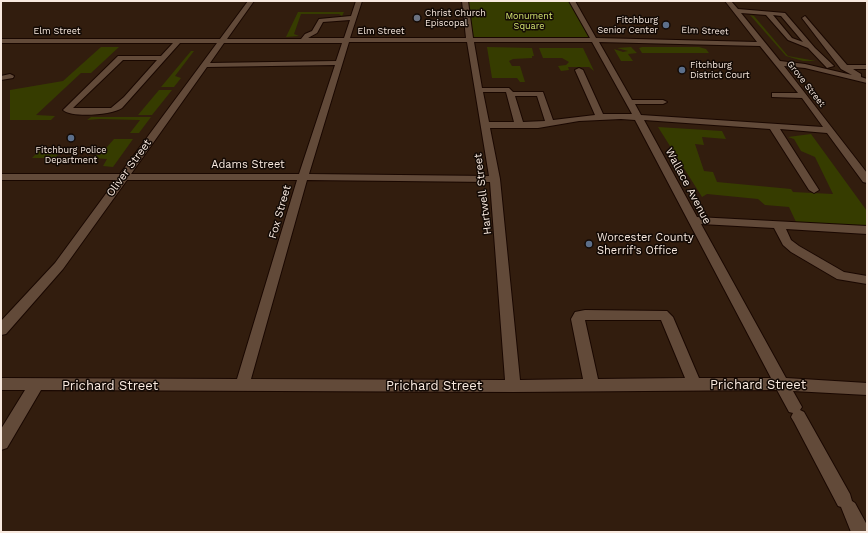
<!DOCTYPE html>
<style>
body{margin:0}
#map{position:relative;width:868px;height:533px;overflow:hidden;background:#321d0e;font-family:"Work Sans",sans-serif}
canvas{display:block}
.frame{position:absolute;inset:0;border:2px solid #f8e9df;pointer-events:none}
</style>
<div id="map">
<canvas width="868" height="533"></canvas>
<div class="frame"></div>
</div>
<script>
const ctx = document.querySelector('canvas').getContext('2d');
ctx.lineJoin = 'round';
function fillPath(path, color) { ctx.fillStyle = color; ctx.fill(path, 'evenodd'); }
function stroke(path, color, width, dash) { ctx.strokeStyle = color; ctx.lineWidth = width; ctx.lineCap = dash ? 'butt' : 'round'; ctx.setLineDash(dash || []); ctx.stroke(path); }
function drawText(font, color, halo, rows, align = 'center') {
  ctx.font = font + ' "Work Sans",sans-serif'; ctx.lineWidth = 3; ctx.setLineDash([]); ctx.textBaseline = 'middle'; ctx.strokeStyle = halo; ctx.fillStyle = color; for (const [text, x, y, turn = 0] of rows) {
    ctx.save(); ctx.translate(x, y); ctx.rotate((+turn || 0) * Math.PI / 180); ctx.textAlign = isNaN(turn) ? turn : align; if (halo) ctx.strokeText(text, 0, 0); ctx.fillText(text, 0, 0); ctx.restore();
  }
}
const green = new Path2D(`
 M 465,1 L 572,1 L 593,41 L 470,41 Z
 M 298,12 L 344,12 L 342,16 L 339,14 L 301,14 L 294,34 L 299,36 L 286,37 Z
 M 750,15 L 754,16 L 788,56 L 816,61 L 803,61 L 786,56 Z
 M 101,47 L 119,47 L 91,73 L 81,73 L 36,115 L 55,116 L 51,120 L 10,120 L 10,90 L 63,81 Z
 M 487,47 L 532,48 L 534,56 L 532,56 L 532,58 L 513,59 L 509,61 L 512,66 L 520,66 L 525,82 L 520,82 L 517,78 L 492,78 Z
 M 631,47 L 637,53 L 628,54 L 633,61 L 621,61 L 614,49 L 623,52 L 628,51 L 617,48 Z
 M 642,47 L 699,47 L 706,49 L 709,53 L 642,53 L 639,48 Z
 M 539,48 L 583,48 L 594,71 L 589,67 L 568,67 L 569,70 L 561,71 L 558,66 L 566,65 L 569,62 L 562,58 L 543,58 Z
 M 191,51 L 194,51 L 175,76 L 181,78 L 174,87 L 161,87 Z
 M 159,90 L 172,90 L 152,115 L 138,115 Z
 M 91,117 L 151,117 L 139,133 L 130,133 L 140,120 L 100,119 L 87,120 Z
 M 658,127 L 722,131 L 726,139 L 702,137 L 704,145 L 695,144 L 704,171 L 713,172 L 717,182 L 791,189 L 793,192 L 833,194 L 815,157 L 801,151 L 794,139 L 788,137 L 811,134 L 867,211 L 867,227 L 796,222 L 789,207 L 765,205 L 758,199 L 707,194 L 702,197 Z
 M 114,139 L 133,139 L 113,167 L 103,166 L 107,159 L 93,158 L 96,155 L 100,155 Z
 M 40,150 L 62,150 L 55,158 L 32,158 Z`);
const minor = new Path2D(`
 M 248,1 L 254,1 L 227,39 L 301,39 L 305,34 L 312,31 L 319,19 L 351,16 L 356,1 L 362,1 L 350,38 L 466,38 L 462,1 L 468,1 L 473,38 L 590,38 L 569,1 L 575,1 L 596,38 L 757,42 L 725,1 L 731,1 L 738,9 L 785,13 L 815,48 L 834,66 L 827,68 L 808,48 L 788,40 L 766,15 L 741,13 L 780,61 L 805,64 L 852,75 L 841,69 L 802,18 L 805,16 L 847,65 L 867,65 L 867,69 L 853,69 L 861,74 L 861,77 L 867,79 L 867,83 L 805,68 L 784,66 L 867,173 L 867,183 L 863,182 L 827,133 L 780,129 L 819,190 L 814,193 L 809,190 L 770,129 L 644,120 L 697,217 L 867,226 L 867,234 L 786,229 L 791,240 L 799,246 L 844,272 L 867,276 L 867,284 L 837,279 L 791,252 L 783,245 L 774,228 L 701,224 L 786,378 L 867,383 L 867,395 L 793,391 L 802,407 L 800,410 L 804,412 L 850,494 L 852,501 L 855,503 L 867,525 L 867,532 L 851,532 L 841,507 L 838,506 L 794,422 L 791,417 L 793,413 L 789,412 L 777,390 L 513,392 L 41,390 L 7,448 L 1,450 L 1,429 L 25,390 L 1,390 L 1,378 L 237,379 L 297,180 L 127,180 L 63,269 L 6,334 L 1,335 L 1,321 L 55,263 L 116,180 L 1,180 L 1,174 L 120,174 L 217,43 L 180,43 L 122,108 C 112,115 72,118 63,110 L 118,56 L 161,56 L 173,43 L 1,43 L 1,39 L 220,39 ZM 773,15 L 781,16 L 803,42 L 792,38 ZM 350,20 L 344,38 L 308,38 L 317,33 L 323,22 ZM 349,42 L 467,42 L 489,176 L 309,174 ZM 474,42 L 592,42 L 632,114 L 603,114 L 583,70 L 579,68 L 575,70 L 595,115 L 553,120 L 543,92 L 513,92 L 509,88 L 482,88 ZM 599,42 L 760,46 L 798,93 L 772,93 L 772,97 L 802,98 L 823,127 L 641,115 L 635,104 L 663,104 L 667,102 L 663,100 L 632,100 ZM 224,43 L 342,43 L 336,61 L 210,63 ZM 123,60 L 157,60 L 124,97 L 111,108 L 73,108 ZM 335,65 L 299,174 L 131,174 L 207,67 ZM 483,92 L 506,92 L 514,122 L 489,122 ZM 515,96 L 537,96 L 545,121 L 523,122 ZM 621,119 L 635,120 L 771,378 L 699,378 L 673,317 L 667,311 L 585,310 L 575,312 L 571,319 L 583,379 L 520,380 L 500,179 L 490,128 L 538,128 L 579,121 ZM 307,180 L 490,182 L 505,380 L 251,379 ZM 585,320 L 661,320 L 685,378 L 598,379 Z
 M 10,74 L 14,76 L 13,78 L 1,80 L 1,76 Z`);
const markers = [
 [417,18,4,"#6b7280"],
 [666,25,4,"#5c6f8a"],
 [682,70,4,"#5c6f8a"],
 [71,138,4,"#5c6f8a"],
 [589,244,4,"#5c6f8a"]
];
const farPoinames = [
 ["Christ Church",425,13],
 ["Episcopal",425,23],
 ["Fitchburg",658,20,"right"],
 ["Senior Center",658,30,"right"],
 ["Fitchburg",690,65],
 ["District Court",690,75],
 ["Fitchburg Police",71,150,"center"],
 ["Department",71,160,"center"]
];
const farParknames = [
 ["Monument",529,16],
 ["Square",529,26]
];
const farStreetnames = [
 ["Elm Street",57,31],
 ["Elm Street",381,31],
 ["Elm Street",705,31,2],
 ["Grove Street",806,84,52]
];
const streetNames = [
 ["Adams Street",248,165],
 ["Oliver Street",129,168,-54],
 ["Wallace Avenue",688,186,62],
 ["Hartwell Street",483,194,-97],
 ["Fox Street",280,212,-74]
];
const poiNames = [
 ["Worcester County",597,238],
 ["Sherrif's Office",597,251]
];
const nearStreetnames = [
 ["Prichard Street",758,385],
 ["Prichard Street",110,386],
 ["Prichard Street",434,386]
];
fillPath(green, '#363c00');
stroke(minor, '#190700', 2);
fillPath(minor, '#624a39');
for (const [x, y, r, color] of markers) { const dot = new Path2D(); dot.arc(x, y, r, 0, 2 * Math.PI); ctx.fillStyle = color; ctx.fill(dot); stroke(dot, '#130a05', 1.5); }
drawText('9px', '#f8e9df', '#130a05', farPoinames, 'left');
drawText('9px', '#d3e36f', '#130a05', farParknames);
drawText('9px', '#f8e9df', '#130a05', farStreetnames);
drawText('11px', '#f8e9df', '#130a05', streetNames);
drawText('11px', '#f8e9df', '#130a05', poiNames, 'left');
drawText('13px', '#f8e9df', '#130a05', nearStreetnames);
</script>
